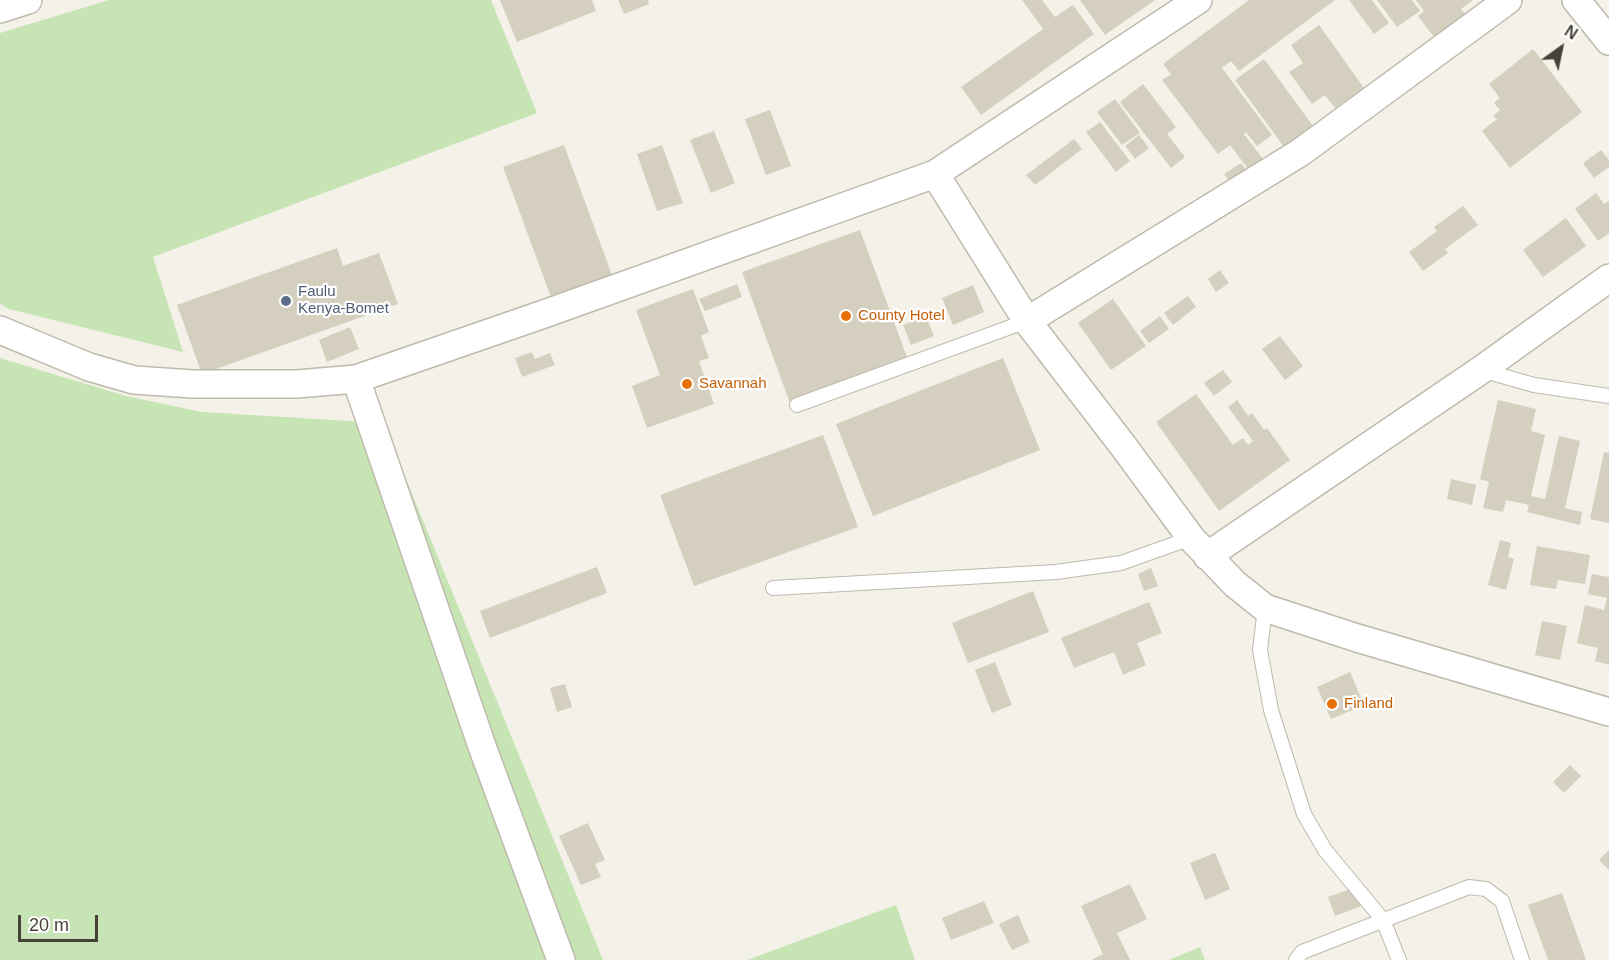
<!DOCTYPE html>
<style>
body{margin:0}
#map{position:relative;width:1609px;height:960px;overflow:hidden;background:#f3f1e8;font-family:Helvetica,sans-serif}
canvas{display:block}
.north{position:absolute;left:1531px;top:18px;width:60px;height:60px;-webkit-text-stroke:4px #fff;paint-order:stroke;rotate:33deg;font-size:16px;font-weight:700;line-height:24px;text-align:center;color:#464237}
.north::after{content:'';display:block;margin:auto;width:21px;height:27px;background:#464237;clip-path:polygon(50% 0,100% 100%,50% 72%,0 100%)}
.scale{position:absolute;left:18px;top:915px;width:80px;height:27px;box-sizing:border-box;border:3px solid #464237;border-top:0;padding-left:8px;font-size:18px;line-height:21px;white-space:nowrap;color:#464237;-webkit-text-stroke:4px #fff;paint-order:stroke}
</style>
<div id="map">
<canvas width="1609" height="960"></canvas>
<div class="north">N</div>
<div class="scale">20 m</div>
</div>
<script>
const ctx = document.querySelector('canvas').getContext('2d');
ctx.lineJoin = 'round';
function fillPath(path, color) { ctx.fillStyle = color; ctx.fill(path, 'evenodd'); }
function stroke(path, color, width, dash) { ctx.strokeStyle = color; ctx.lineWidth = width; ctx.lineCap = dash ? 'butt' : 'round'; ctx.setLineDash(dash || []); ctx.stroke(path); }
function drawText(font, color, halo, rows, align = 'center') {
  ctx.font = font + ' Helvetica,sans-serif'; ctx.lineWidth = 4.5; ctx.setLineDash([]); ctx.textBaseline = 'middle'; ctx.strokeStyle = halo; ctx.fillStyle = color; for (const [text, x, y, turn = 0] of rows) {
    ctx.save(); ctx.translate(x, y); ctx.rotate((+turn || 0) * Math.PI / 180); ctx.textAlign = isNaN(turn) ? turn : align; if (halo) ctx.strokeText(text, 0, 0); ctx.fillText(text, 0, 0); ctx.restore();
  }
}
const green = new Path2D(`
 M 109,0 L 491,0 L 537,113 L 153,257 L 183,352 L 9,309 L 0,304 L 0,33 Z
 M 0,358 L 126,396 L 202,412 L 383,423 L 603,960 L 0,960 Z
 M 896,905 L 915,960 L 747,960 Z
 M 1200,947 L 1205,960 L 1169,960 Z`);
const building = new Path2D(`
 M 500,0 L 592,0 L 596,11 L 517,42 Z
 M 618,0 L 648,0 L 649,4 L 624,14 Z
 M 1022,0 L 1042,0 L 1055,17 L 1073,5 L 1094,34 L 981,115 L 961,87 L 1043,29 Z
 M 1080,0 L 1155,0 L 1105,35 Z
 M 1249,0 L 1335,0 L 1239,71 L 1231,61 L 1222,68 L 1272,135 L 1257,146 L 1246,132 L 1244,134 L 1263,159 L 1249,170 L 1230,145 L 1218,154 L 1162,80 L 1171,74 L 1163,64 Z
 M 1349,0 L 1372,0 L 1389,23 L 1374,34 Z
 M 1377,0 L 1412,0 L 1420,11 L 1397,27 Z
 M 1416,0 L 1473,0 L 1461,9 L 1465,14 L 1434,37 L 1418,16 L 1424,11 Z
 M 1319,25 L 1364,88 L 1335,108 L 1325,95 L 1312,104 L 1289,72 L 1303,63 L 1291,45 Z
 M 1533,49 L 1582,112 L 1510,168 L 1482,131 L 1497,119 L 1493,116 L 1500,110 L 1494,103 L 1500,98 L 1489,84 Z
 M 1264,59 L 1313,126 L 1284,147 L 1235,80 Z
 M 1143,84 L 1176,127 L 1167,134 L 1185,157 L 1171,168 L 1120,102 Z
 M 1115,99 L 1140,133 L 1122,145 L 1097,112 Z
 M 770,110 L 791,166 L 766,175 L 745,119 Z
 M 1100,122 L 1130,161 L 1116,172 L 1086,132 Z
 M 714,131 L 735,183 L 711,193 L 690,140 Z
 M 1139,135 L 1149,148 L 1135,159 L 1125,146 Z
 M 1074,139 L 1082,149 L 1035,185 L 1026,175 Z
 M 564,145 L 612,275 L 551,297 L 503,167 Z
 M 662,145 L 683,203 L 657,211 L 637,154 Z
 M 1601,150 L 1609,160 L 1609,167 L 1594,178 L 1583,163 Z
 M 1241,163 L 1250,175 L 1233,187 L 1224,174 Z
 M 1596,193 L 1604,204 L 1609,201 L 1609,233 L 1598,241 L 1575,209 Z
 M 1463,206 L 1478,225 L 1445,249 L 1448,253 L 1423,271 L 1409,252 L 1437,231 L 1434,227 Z
 M 1566,218 L 1586,246 L 1543,277 L 1523,250 Z
 M 860,230 L 908,360 L 790,403 L 742,272 Z
 M 337,248 L 343,266 L 379,253 L 398,304 L 202,374 L 177,305 Z
 M 1220,270 L 1229,283 L 1216,292 L 1208,279 Z
 M 737,284 L 742,297 L 705,311 L 699,299 Z
 M 973,285 L 984,312 L 953,325 L 942,298 Z
 M 693,289 L 709,332 L 701,336 L 709,358 L 699,361 L 714,404 L 647,428 L 632,386 L 660,375 L 636,310 Z
 M 1188,296 L 1196,307 L 1173,325 L 1164,313 Z
 M 1113,299 L 1146,346 L 1111,370 L 1078,323 Z
 M 926,316 L 934,336 L 911,345 L 903,325 Z
 M 1160,316 L 1169,329 L 1149,343 L 1140,331 Z
 M 350,327 L 359,349 L 327,362 L 319,340 Z
 M 1280,336 L 1303,366 L 1285,380 L 1262,349 Z
 M 532,352 L 535,359 L 550,353 L 555,365 L 522,377 L 515,358 Z
 M 1003,358 L 1040,450 L 873,516 L 836,424 Z
 M 1223,370 L 1232,382 L 1214,396 L 1204,383 Z
 M 1196,394 L 1233,445 L 1243,438 L 1248,445 L 1253,441 L 1228,407 L 1237,400 L 1248,416 L 1252,413 L 1264,430 L 1267,428 L 1290,460 L 1219,511 L 1156,422 Z
 M 1498,400 L 1536,409 L 1531,431 L 1545,435 L 1531,496 L 1545,499 L 1559,436 L 1580,441 L 1565,508 L 1582,512 L 1580,525 L 1527,512 L 1529,505 L 1506,500 L 1503,512 L 1483,508 L 1489,482 L 1480,479 Z
 M 823,435 L 858,527 L 694,586 L 660,495 Z
 M 1604,452 L 1609,453 L 1609,523 L 1590,519 Z
 M 1451,479 L 1476,485 L 1472,505 L 1447,499 Z
 M 1500,540 L 1511,543 L 1508,557 L 1514,559 L 1506,590 L 1488,585 Z
 M 1537,546 L 1590,555 L 1585,584 L 1558,580 L 1556,589 L 1530,585 Z
 M 597,567 L 607,593 L 490,638 L 480,611 Z
 M 1151,568 L 1158,586 L 1144,591 L 1138,574 Z
 M 1592,574 L 1609,577 L 1609,665 L 1595,661 L 1598,648 L 1577,643 L 1585,605 L 1604,610 L 1607,598 L 1588,594 Z
 M 1033,591 L 1049,632 L 968,663 L 952,623 Z
 M 1149,602 L 1162,633 L 1137,643 L 1146,665 L 1123,675 L 1114,652 L 1074,668 L 1061,638 Z
 M 1542,621 L 1567,626 L 1560,660 L 1535,655 Z
 M 995,662 L 1012,705 L 992,713 L 975,670 Z
 M 1350,672 L 1364,705 L 1331,719 L 1317,687 Z
 M 565,684 L 572,707 L 557,712 L 550,688 Z
 M 1570,765 L 1581,776 L 1564,793 L 1553,782 Z
 M 588,823 L 605,860 L 595,864 L 601,877 L 581,885 L 559,836 Z
 M 1609,850 L 1609,870 L 1599,860 Z
 M 1215,853 L 1230,889 L 1205,900 L 1190,863 Z
 M 1130,884 L 1147,919 L 1117,933 L 1130,960 L 1091,960 L 1103,954 L 1081,906 Z
 M 1356,887 L 1362,906 L 1335,916 L 1328,897 Z
 M 1562,893 L 1586,960 L 1548,960 L 1528,905 Z
 M 984,901 L 994,923 L 951,940 L 942,918 Z
 M 1018,915 L 1030,942 L 1012,950 L 999,924 Z`);
const service = new Path2D(`
 M 1481,370 L 1534,385 L 1609,396
 M 797,405 L 1027,321
 M 773,588 L 1056,572 L 1121,563 L 1191,538
 M 1265,608 L 1260,650 L 1271,710 L 1304,814 L 1325,850 L 1383,920 L 1399,960
 M 1296,960 L 1302,952 L 1469,887 L 1486,889 L 1502,901 L 1522,960`);
const minor = new Path2D(`
 M 1576,0 L 1609,41
 M 0,9 L 28,0
 M 935,174 L 1027,321 L 1124,447 L 1191,538 L 1235,584 L 1265,608 L 1357,638 L 1609,712
 M 1027,321 L 1301,152 L 1508,0
 M 0,330 L 89,367 L 134,380 L 193,384 L 297,384 L 356,379 L 544,314 L 935,174 L 1198,0
 M 356,379 L 483,749 L 561,960
 M 1207,556 L 1481,370 L 1609,278`);
const markers = [
 [286,301,6,"#5c6f8a"],
 [846,316,6,"#e8710a"],
 [687,384,6,"#e8710a"],
 [1332,704,6,"#e8710a"]
];
const serviceNames = [
 ["Faulu",298,292],
 ["Kenya-Bomet",298,309]
];
const foodNames = [
 ["County Hotel",858,316],
 ["Savannah",699,384],
 ["Finland",1344,704]
];
fillPath(green, '#c7e4b4');
fillPath(building, '#d4cfbf');
stroke(service, '#bebaac', 16);
stroke(minor, '#bebaac', 30);
stroke(service, '#fff', 14);
stroke(minor, '#fff', 27);
for (const [x, y, r, color] of markers) { const dot = new Path2D(); dot.arc(x, y, r, 0, 2 * Math.PI); ctx.fillStyle = color; ctx.fill(dot); stroke(dot, '#fff', 2); }
drawText('15px', '#4e5e75', '#fff', serviceNames, 'left');
drawText('15px', '#c56008', '#fff', foodNames, 'left');
</script>
